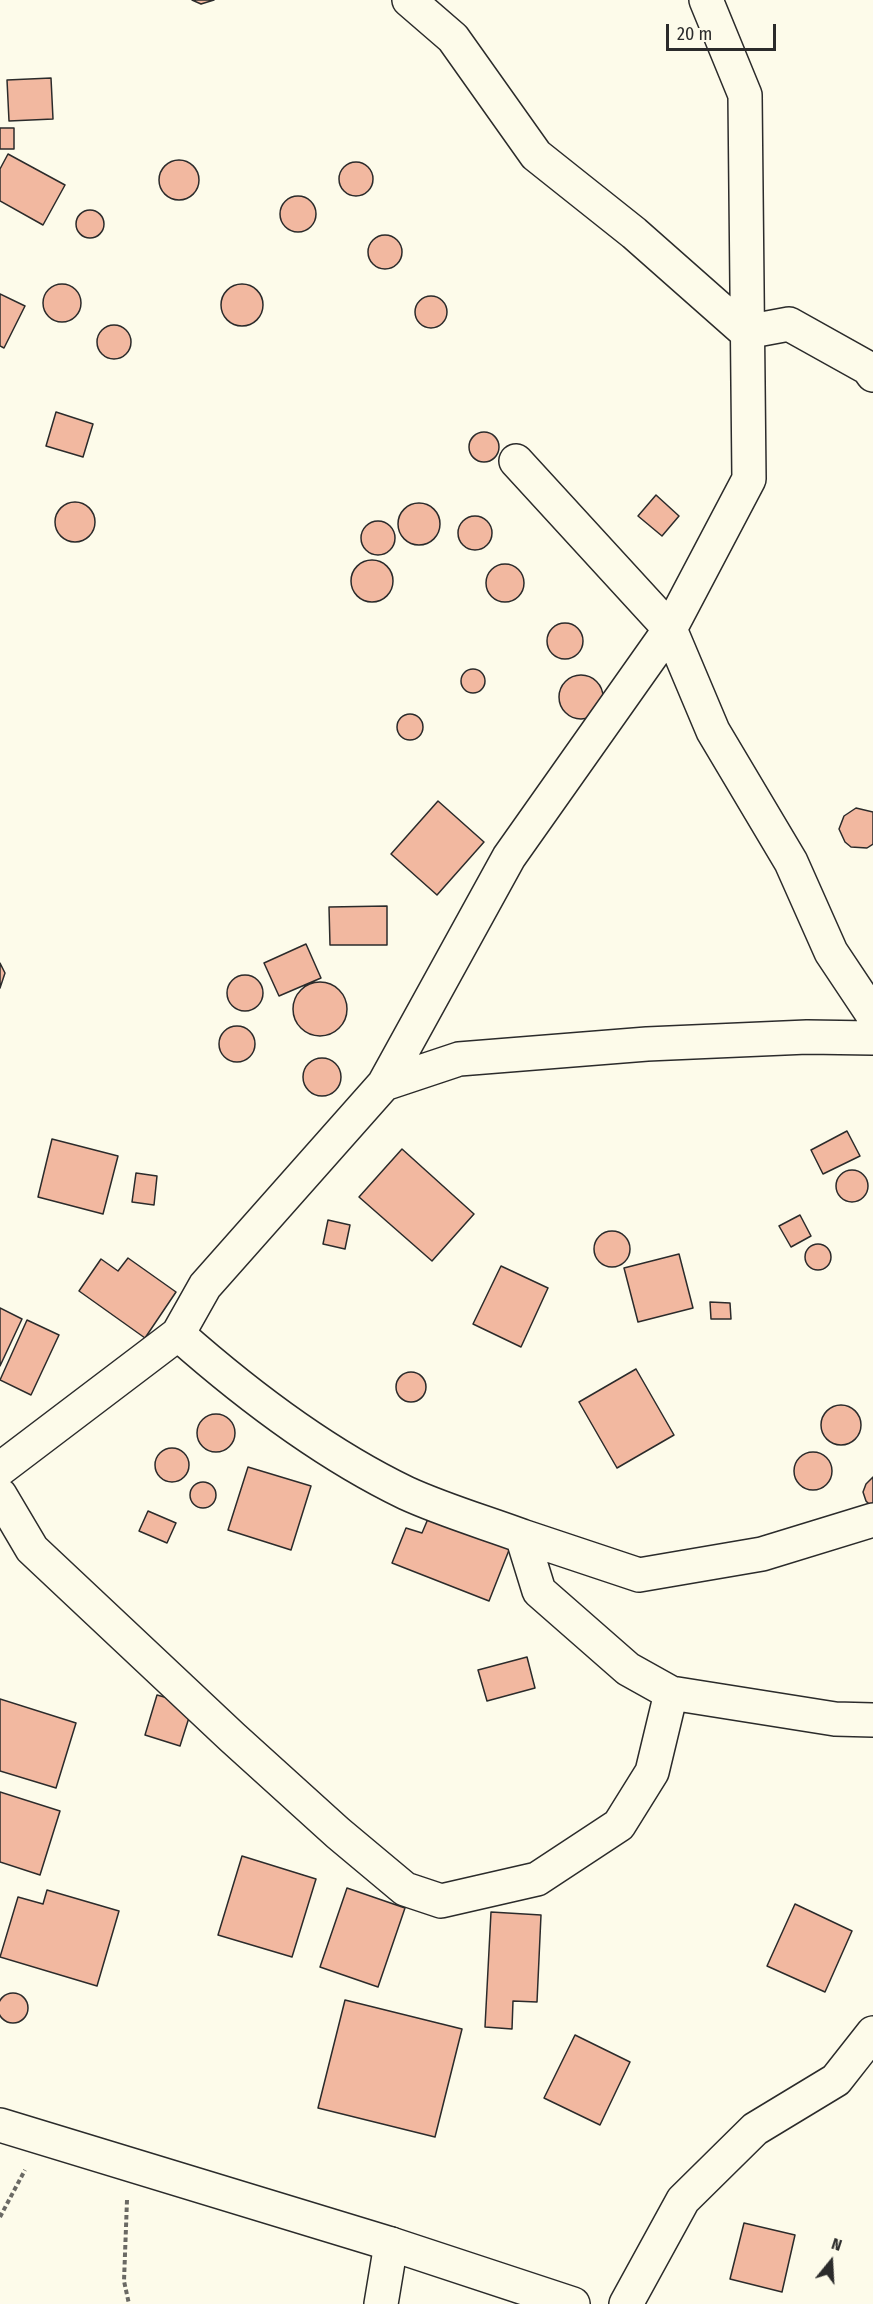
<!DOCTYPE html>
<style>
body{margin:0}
#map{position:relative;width:873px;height:2304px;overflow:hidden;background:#fdfbea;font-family:"Fira Sans Condensed",sans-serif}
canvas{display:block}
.north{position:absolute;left:801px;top:2232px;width:60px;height:60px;-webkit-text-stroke:4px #fdfbea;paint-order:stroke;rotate:18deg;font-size:16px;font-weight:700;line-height:24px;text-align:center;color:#2b2b2b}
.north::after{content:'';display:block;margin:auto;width:21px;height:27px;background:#2b2b2b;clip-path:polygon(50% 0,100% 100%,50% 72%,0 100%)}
.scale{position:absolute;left:666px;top:24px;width:110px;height:27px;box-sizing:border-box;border:3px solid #2b2b2b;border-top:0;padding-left:8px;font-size:18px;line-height:21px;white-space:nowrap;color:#2b2b2b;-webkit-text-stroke:4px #fdfbea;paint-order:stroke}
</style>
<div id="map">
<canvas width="873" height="2304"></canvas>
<div class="north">N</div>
<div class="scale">20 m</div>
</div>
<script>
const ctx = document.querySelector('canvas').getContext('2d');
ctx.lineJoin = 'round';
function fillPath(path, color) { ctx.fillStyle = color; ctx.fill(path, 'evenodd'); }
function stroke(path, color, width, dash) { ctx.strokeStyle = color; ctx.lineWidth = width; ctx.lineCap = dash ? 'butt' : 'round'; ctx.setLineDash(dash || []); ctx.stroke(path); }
const building = new Path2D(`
 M 192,0 L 214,0 L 201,4 Z
 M 51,78 L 53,119 L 9,121 L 7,80 Z
 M 0,128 L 14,128 L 14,149 L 0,149 Z
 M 8,154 L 65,185 L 43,225 L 0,201 L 0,169 Z
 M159 180a20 20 0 1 1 40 0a20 20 0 1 1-40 0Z
 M339 179a17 17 0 1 1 34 0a17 17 0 1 1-34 0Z
 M280 214a18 18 0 1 1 36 0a18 18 0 1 1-36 0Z
 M76 224a14 14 0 1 1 28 0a14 14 0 1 1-28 0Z
 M368 252a17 17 0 1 1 34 0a17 17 0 1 1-34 0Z
 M221 305a21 21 0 1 1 42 0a21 21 0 1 1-42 0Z
 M43 303a19 19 0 1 1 38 0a19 19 0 1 1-38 0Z
 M 0,294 L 25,306 L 4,348 L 0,346 Z
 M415 312a16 16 0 1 1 32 0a16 16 0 1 1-32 0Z
 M97 342a17 17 0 1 1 34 0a17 17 0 1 1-34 0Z
 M 56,412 L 93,424 L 83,457 L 46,446 Z
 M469 447a15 15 0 1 1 30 0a15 15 0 1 1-30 0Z
 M 656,495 L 679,516 L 662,536 L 638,516 Z
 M55 522a20 20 0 1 1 40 0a20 20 0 1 1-40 0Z
 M398 524a21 21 0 1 1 42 0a21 21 0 1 1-42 0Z
 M458 533a17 17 0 1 1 34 0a17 17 0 1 1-34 0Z
 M361 538a17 17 0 1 1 34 0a17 17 0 1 1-34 0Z
 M351 581a21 21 0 1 1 42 0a21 21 0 1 1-42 0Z
 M486 583a19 19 0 1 1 38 0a19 19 0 1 1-38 0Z
 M547 641a18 18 0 1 1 36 0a18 18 0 1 1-36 0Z
 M461 681a12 12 0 1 1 24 0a12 12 0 1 1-24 0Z
 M559 697a22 22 0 1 1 44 0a22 22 0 1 1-44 0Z
 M397 727a13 13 0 1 1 26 0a13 13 0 1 1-26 0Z
 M 438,801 L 484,842 L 437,895 L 391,854 Z
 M 856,808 L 873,812 L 873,844 L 867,848 L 851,847 L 845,842 L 839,829 L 844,816 Z
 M 387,906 L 387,945 L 330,945 L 329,907 Z
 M 306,944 L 321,978 L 279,996 L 264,963 Z
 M 0,963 L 5,973 L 0,988 Z
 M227 993a18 18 0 1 1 36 0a18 18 0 1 1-36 0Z
 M293 1009a27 27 0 1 1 54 0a27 27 0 1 1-54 0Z
 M219 1044a18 18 0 1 1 36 0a18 18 0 1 1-36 0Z
 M303 1077a19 19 0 1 1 38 0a19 19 0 1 1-38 0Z
 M 847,1131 L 860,1156 L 823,1174 L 811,1150 Z
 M 52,1139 L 118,1156 L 103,1214 L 38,1197 Z
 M 402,1149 L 474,1214 L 432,1261 L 359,1197 Z
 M836 1186a16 16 0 1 1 32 0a16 16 0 1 1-32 0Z
 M 136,1173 L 157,1176 L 154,1205 L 132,1202 Z
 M 800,1215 L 811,1236 L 791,1247 L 779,1226 Z
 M 328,1220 L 350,1225 L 345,1249 L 323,1244 Z
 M594 1249a18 18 0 1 1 36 0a18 18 0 1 1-36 0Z
 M805 1257a13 13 0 1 1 26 0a13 13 0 1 1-26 0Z
 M 679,1254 L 693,1308 L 638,1322 L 624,1268 Z
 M 128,1258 L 176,1292 L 145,1338 L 79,1291 L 101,1259 L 118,1271 Z
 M 501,1266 L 548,1288 L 521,1347 L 473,1324 Z
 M 710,1302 L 730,1303 L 731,1319 L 711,1319 Z
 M 0,1308 L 22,1319 L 0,1366 Z
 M 27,1320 L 59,1335 L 31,1395 L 0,1380 Z
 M 636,1369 L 674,1435 L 617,1468 L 579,1402 Z
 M396 1387a15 15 0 1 1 30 0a15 15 0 1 1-30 0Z
 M821 1425a20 20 0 1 1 40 0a20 20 0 1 1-40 0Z
 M197 1433a19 19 0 1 1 38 0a19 19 0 1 1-38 0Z
 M155 1465a17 17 0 1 1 34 0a17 17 0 1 1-34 0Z
 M794 1471a19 19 0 1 1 38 0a19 19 0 1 1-38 0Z
 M 248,1467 L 311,1486 L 291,1550 L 228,1530 Z
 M 873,1477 L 873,1508 L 866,1501 L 863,1492 L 866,1484 Z
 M190 1495a13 13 0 1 1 26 0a13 13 0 1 1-26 0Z
 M 148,1511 L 176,1523 L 167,1543 L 139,1531 Z
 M 430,1514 L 511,1545 L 489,1601 L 392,1563 L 406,1528 L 422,1533 Z
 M 527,1657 L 535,1688 L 487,1701 L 478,1670 Z
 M 157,1695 L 193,1705 L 180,1746 L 145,1735 Z
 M 0,1699 L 76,1723 L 56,1788 L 0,1771 Z
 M 0,1792 L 60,1811 L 40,1875 L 0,1862 Z
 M 242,1856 L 316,1879 L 292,1957 L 218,1935 Z
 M 347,1888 L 405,1908 L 378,1987 L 320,1967 Z
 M 47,1890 L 119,1911 L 97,1986 L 0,1957 L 18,1897 L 43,1904 Z
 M 795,1904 L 852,1931 L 825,1992 L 767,1966 Z
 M 491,1912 L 541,1915 L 537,2002 L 513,2001 L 512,2029 L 485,2027 Z
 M-2 2008a15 15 0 1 1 30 0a15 15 0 1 1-30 0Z
 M 345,2000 L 462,2029 L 435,2137 L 318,2108 Z
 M 575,2035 L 630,2062 L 600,2125 L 544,2098 Z
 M 744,2223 L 795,2235 L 782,2292 L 730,2279 Z`);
const path = new Path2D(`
 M 127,2200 L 124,2281 L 129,2304
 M 0,2217 L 25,2170`);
const street = new Path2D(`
 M 409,0 L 453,38 L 536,155 L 634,233 L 746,332 L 789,324 L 868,368 L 873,375
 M 516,461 L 670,629 L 713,731 L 791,862 L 831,952 L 873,1015
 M 384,1084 L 459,1059 L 647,1044 L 807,1037 L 873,1038
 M 178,1334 C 247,1395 323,1453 406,1493 C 443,1510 484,1522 522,1536 L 539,1591 L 628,1669 L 671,1693 L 835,1719 L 873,1720
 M 0,1469 L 178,1334 L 205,1286 L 384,1084 L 509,857 L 670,629 L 749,479 L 745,95 L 706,0
 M 0,1495 L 32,1549 L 232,1737 L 338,1833 L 405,1889 L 441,1901 L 537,1879 L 619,1825 L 652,1772 L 671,1693
 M 522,1536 L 639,1575 L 762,1554 L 873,1520
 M 381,2304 L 391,2244
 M 626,2304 L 683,2200 L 755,2129 L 836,2080 L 873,2033`);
const primary = new Path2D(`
 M 0,2125 L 391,2244 L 573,2304`);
fillPath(building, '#f2b8a0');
stroke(building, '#2b2b2b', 1.5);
stroke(street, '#2b2b2b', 36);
stroke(primary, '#2b2b2b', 36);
stroke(path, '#6a6964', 4, [4.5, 3]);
stroke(street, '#fdfbea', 33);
stroke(primary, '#fdfbea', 33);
</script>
